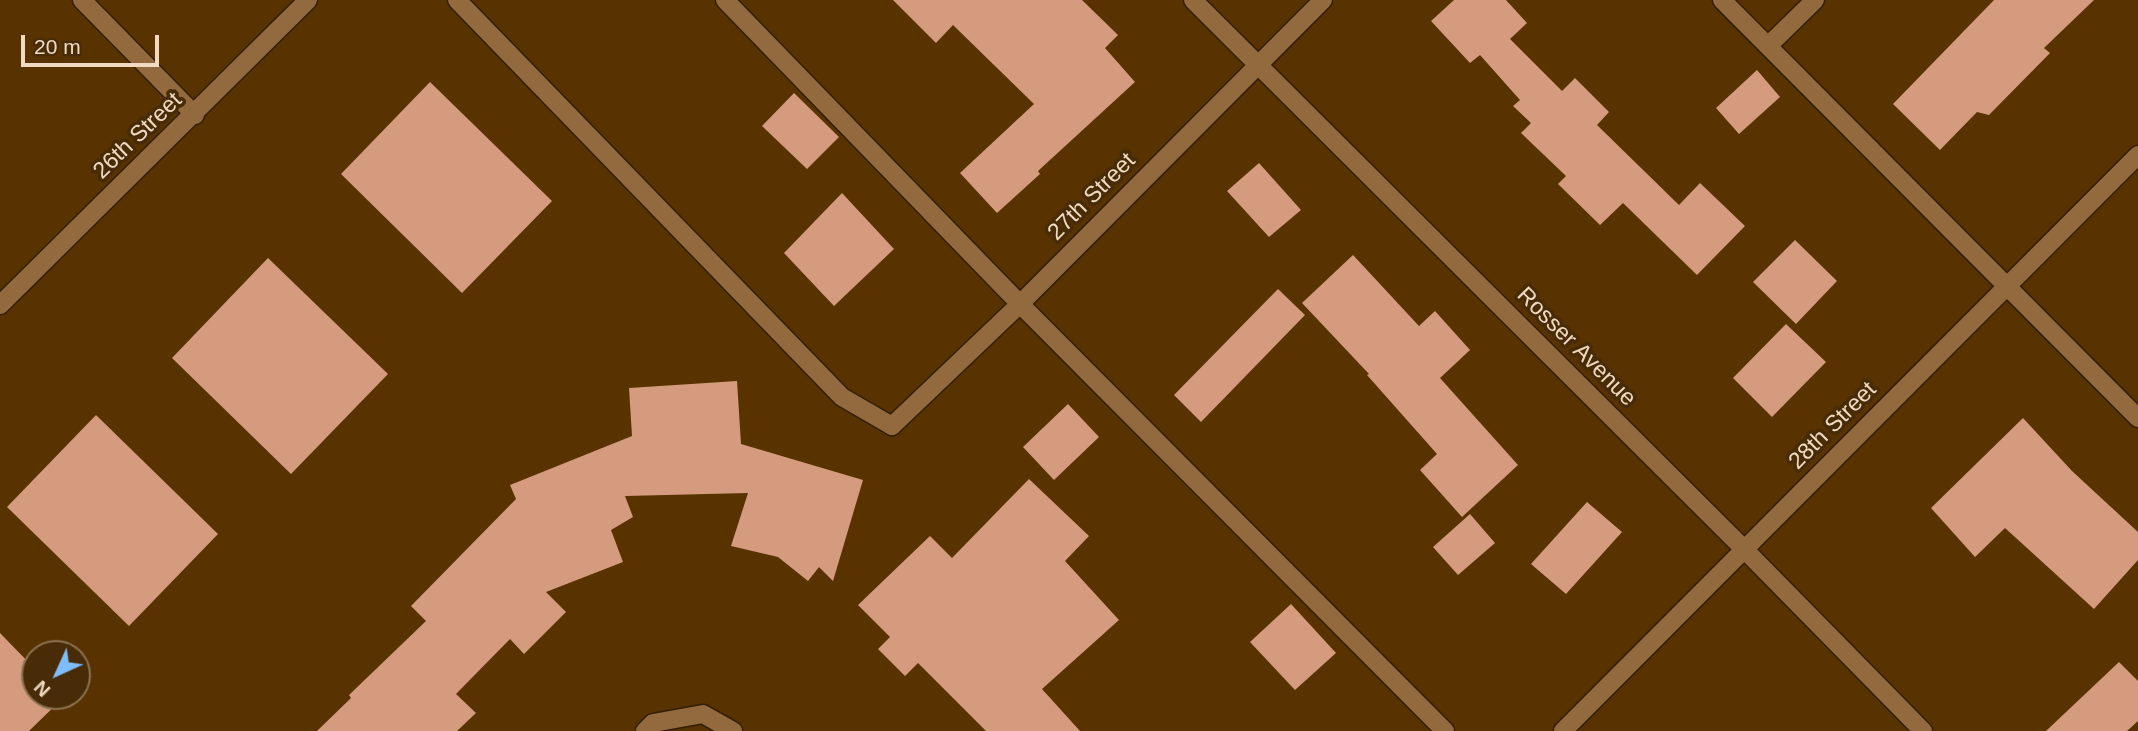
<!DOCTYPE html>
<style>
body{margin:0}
#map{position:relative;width:2138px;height:731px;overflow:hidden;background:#583300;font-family:Arial,sans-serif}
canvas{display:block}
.north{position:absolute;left:21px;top:640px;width:70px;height:70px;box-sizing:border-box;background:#482c07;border:2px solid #8b7252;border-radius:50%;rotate:225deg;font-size:19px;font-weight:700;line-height:28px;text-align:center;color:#f0dac2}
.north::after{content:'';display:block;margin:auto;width:24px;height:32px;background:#7ebdf9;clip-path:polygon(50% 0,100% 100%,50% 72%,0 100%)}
.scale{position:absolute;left:21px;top:35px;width:138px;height:32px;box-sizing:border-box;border:4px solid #f0dac2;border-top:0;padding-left:9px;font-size:21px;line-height:24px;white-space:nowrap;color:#f0dac2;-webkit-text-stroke:5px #482c07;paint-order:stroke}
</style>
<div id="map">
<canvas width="2138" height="731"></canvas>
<div class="north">N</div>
<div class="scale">20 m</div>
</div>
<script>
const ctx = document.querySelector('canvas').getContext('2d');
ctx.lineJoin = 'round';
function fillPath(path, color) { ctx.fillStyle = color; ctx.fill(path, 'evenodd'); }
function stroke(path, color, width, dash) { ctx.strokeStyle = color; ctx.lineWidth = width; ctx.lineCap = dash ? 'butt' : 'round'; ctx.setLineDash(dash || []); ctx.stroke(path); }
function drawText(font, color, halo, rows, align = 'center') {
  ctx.font = font + ' Arial,sans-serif'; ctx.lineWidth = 7; ctx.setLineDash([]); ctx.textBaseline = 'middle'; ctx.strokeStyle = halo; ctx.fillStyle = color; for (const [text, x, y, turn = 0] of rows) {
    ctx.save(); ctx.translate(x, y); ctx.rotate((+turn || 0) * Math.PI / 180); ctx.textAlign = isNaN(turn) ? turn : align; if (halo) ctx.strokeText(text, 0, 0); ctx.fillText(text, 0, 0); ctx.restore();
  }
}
const building = new Path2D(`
 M 893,0 L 1082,0 L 1118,35 L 1105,48 L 1135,82 L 1038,171 L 1040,174 L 997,213 L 960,173 L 1034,104 L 953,25 L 936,43 Z
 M 1454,0 L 1506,0 L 1527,23 L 1510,39 L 1562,91 L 1575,78 L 1609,112 L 1597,125 L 1679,205 L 1700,183 L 1745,226 L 1697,275 L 1623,203 L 1600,225 L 1558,184 L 1566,176 L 1521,133 L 1531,123 L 1513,106 L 1520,100 L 1480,55 L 1470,63 L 1431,21 Z
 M 1994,0 L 2094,0 L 2044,48 L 2050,53 L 1989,115 L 1977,112 L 1940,150 L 1893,104 Z
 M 1757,70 L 1780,97 L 1739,134 L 1716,108 Z
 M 430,82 L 552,201 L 462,293 L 341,174 Z
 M 794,93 L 839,137 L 807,169 L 762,126 Z
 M 1259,163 L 1301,210 L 1269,237 L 1227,191 Z
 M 842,193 L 894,249 L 834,306 L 784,253 Z
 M 1795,240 L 1837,281 L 1796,324 L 1753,282 Z
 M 1353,255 L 1419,326 L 1435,311 L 1470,350 L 1440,378 L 1518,465 L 1462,517 L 1420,470 L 1437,454 L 1367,375 L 1369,374 L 1302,303 Z
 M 268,258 L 388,374 L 291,474 L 172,358 Z
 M 1278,289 L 1305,315 L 1201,422 L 1174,395 Z
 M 1786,324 L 1826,362 L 1772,417 L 1733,378 Z
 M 737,381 L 741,444 L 863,480 L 833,581 L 819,567 L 808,581 L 778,557 L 731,546 L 748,493 L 625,496 L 633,517 L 611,530 L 623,562 L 546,592 L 566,612 L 524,654 L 510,639 L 456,694 L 476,713 L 457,731 L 317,731 L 351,698 L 349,695 L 426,621 L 411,606 L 516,499 L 510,485 L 632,436 L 629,388 Z
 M 1068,404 L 1099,437 L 1054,480 L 1023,447 Z
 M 96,415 L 218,534 L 129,626 L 7,507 Z
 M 2023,418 L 2072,471 L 2138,532 L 2138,560 L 2094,609 L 2005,528 L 1975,557 L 1931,508 Z
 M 1029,479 L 1089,536 L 1065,561 L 1119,620 L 1042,689 L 1080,731 L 986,731 L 918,663 L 905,676 L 878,649 L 890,637 L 858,605 L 930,536 L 952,558 Z
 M 1587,502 L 1622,532 L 1566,594 L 1531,564 Z
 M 1470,514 L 1495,543 L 1458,575 L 1433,547 Z
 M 1291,604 L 1336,653 L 1295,690 L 1250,642 Z
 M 0,633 L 35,669 L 35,696 L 65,696 L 29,731 L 0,731 Z
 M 2119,662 L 2138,681 L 2138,721 L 2127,731 L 2046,731 Z`);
const service = new Path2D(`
 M 457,0 L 842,397 L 892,426
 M 725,0 L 1020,304 L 1445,731
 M 1722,0 L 2138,418
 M 1768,46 L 1815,0`);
const minor = new Path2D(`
 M 82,0 L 195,115
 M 892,426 L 1020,304 L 1323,0
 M 645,731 L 653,723 L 703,714 L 733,731
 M 1563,731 L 2138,155`);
const tertiary = new Path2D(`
 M 1193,0 L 1745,550 L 1923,731
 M 0,305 L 308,0`);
const streetNames = [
 ["26th Street",138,136,-44],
 ["27th Street",1092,197,-45],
 ["Rosser Avenue",1576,347,45],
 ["28th Street",1833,426,-45]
];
fillPath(building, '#d49b7e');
stroke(service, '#331f07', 21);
stroke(minor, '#331f07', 21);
stroke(tertiary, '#331f07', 21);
stroke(service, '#926a3d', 18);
stroke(minor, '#926a3d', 18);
stroke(tertiary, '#926a3d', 18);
drawText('23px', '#f0dac2', '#482c07', streetNames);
</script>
